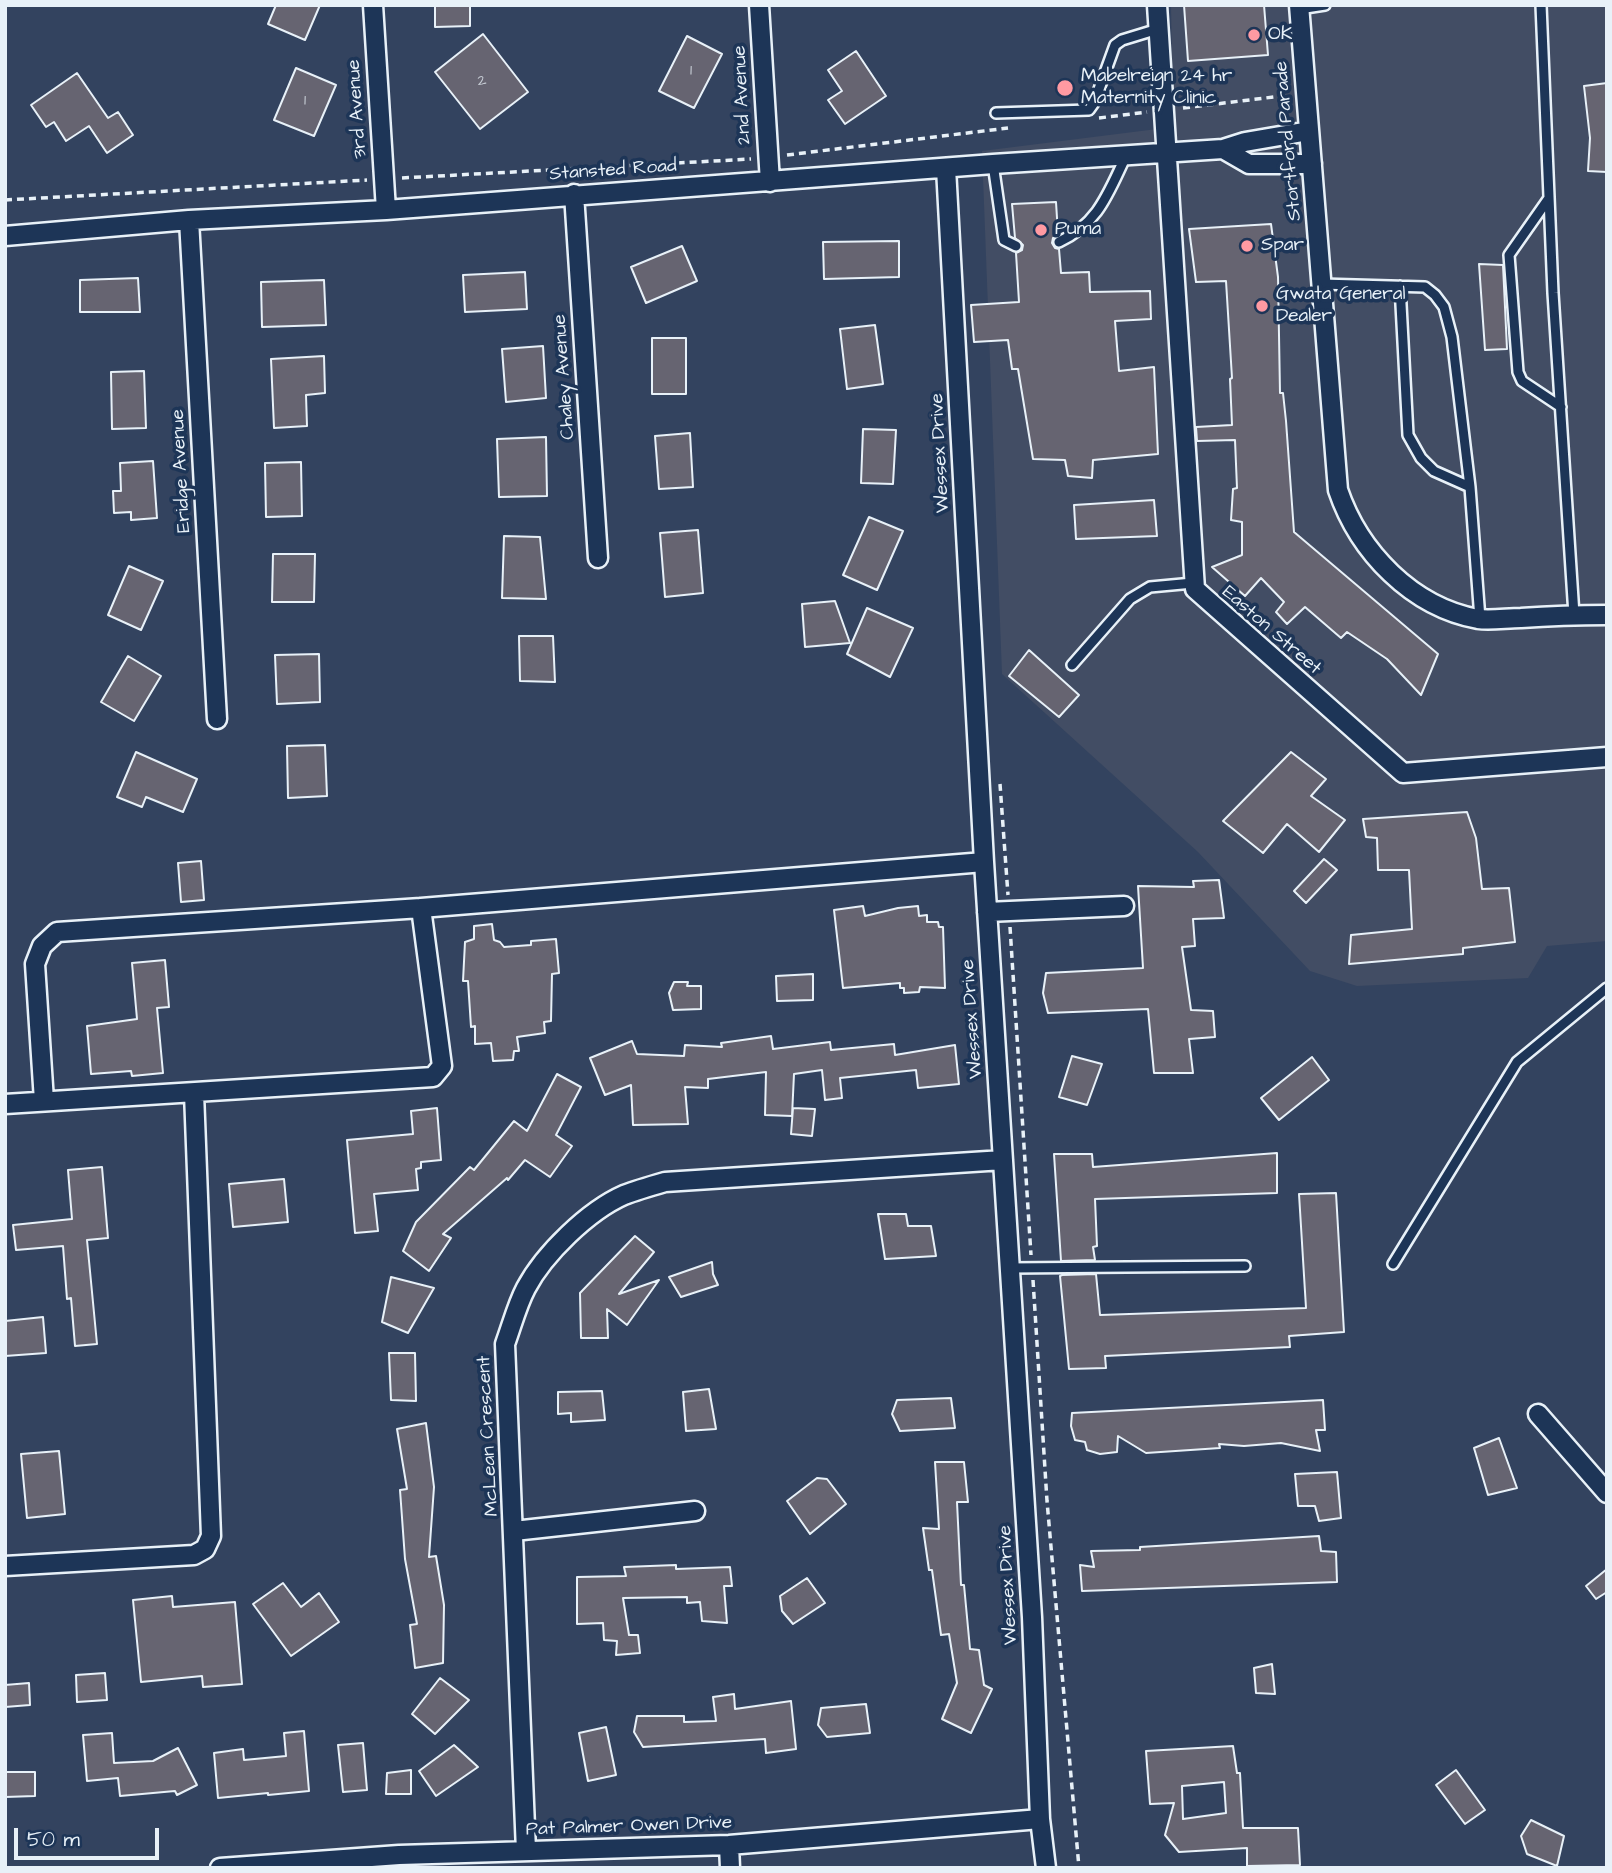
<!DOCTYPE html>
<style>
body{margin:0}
#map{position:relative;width:1612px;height:1873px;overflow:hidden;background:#33435f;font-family:"Architects Daughter",sans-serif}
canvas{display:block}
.frame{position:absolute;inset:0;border:7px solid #e8f1f8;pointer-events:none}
.scale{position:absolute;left:14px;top:1828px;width:145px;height:32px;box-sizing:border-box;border:4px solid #e8f1f8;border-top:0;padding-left:9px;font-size:21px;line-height:24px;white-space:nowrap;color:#e8f1f8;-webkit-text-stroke:5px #1d3557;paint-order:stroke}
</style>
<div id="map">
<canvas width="1612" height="1873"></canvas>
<div class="frame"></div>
<div class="scale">50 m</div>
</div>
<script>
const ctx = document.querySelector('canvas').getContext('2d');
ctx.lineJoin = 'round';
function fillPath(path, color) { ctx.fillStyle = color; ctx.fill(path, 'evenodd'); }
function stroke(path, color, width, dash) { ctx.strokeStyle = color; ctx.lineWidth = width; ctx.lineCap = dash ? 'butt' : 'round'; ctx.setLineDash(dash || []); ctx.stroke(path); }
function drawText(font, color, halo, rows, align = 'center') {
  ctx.font = font + ' "Architects Daughter",sans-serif'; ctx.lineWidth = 7; ctx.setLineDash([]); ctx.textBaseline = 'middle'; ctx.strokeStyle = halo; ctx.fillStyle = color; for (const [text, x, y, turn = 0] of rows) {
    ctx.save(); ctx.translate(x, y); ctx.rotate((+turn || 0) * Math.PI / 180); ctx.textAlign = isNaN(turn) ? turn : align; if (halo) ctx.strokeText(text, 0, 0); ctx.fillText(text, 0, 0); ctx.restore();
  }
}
const built = new Path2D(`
 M 1171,5 L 1607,5 L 1607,941 L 1547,946 L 1528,978 L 1357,986 L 1310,971 L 1198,852 L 1002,674 L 982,151 L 1173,127 Z`);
const building = new Path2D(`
 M 276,5 L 320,5 L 305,40 L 268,24 Z
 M 435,5 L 470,5 L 470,26 L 435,27 Z
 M 1184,5 L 1264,5 L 1268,55 L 1188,61 Z
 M 483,34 L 528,92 L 480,129 L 435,72 Z
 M 687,36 L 722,54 L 694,108 L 659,91 Z
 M 856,51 L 886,96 L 845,124 L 828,100 L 842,91 L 828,70 Z
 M 296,68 L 336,85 L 314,136 L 274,120 Z
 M 77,73 L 108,118 L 118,112 L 133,135 L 107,153 L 89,126 L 66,141 L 54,122 L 46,127 L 31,105 Z
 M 1607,83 L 1607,172 L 1588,171 L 1590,138 L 1584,86 Z
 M 1056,202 L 1058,234 L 1053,238 L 1052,243 L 1055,248 L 1059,249 L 1061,273 L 1089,272 L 1090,292 L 1150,291 L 1151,319 L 1115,321 L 1119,371 L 1154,367 L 1158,454 L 1093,460 L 1092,478 L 1068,476 L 1065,460 L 1033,459 L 1018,369 L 1012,369 L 1008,340 L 974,342 L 971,305 L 1019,302 L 1016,253 L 1022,250 L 1023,245 L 1015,238 L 1012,204 Z
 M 1271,224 L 1278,277 L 1280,393 L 1283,393 L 1286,421 L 1294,532 L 1438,654 L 1421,695 L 1387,659 L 1347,632 L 1341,638 L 1305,607 L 1287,624 L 1276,612 L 1284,602 L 1261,578 L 1245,596 L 1212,567 L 1242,555 L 1242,522 L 1231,520 L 1233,489 L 1237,488 L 1235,440 L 1197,441 L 1196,427 L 1232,425 L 1230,379 L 1232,378 L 1226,281 L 1196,282 L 1189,229 Z
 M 899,241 L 899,277 L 824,279 L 823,242 Z
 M 682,246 L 697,281 L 646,303 L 631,267 Z
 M 1479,264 L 1503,265 L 1507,349 L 1485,350 Z
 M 525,272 L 527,309 L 465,312 L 463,275 Z
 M 138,278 L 140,312 L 80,312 L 80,280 Z
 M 324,280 L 326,325 L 262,327 L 261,282 Z
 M 875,325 L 883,384 L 847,389 L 840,329 Z
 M 652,338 L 686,338 L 686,394 L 652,394 Z
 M 543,346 L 546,398 L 506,402 L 502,349 Z
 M 324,356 L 325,393 L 306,395 L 307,426 L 274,428 L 271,359 Z
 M 144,371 L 146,428 L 112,429 L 111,372 Z
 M 863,429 L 896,430 L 893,484 L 861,483 Z
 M 690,433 L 693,487 L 659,489 L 655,436 Z
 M 546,437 L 547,496 L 499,497 L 497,439 Z
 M 153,461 L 157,518 L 131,520 L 131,512 L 114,513 L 113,491 L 121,491 L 120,463 Z
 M 301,462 L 302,516 L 266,517 L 265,463 Z
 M 1154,500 L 1157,536 L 1076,539 L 1074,505 Z
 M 869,517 L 903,531 L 877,590 L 843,575 Z
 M 698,530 L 703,593 L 665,597 L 660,533 Z
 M 504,536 L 540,537 L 546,599 L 502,598 Z
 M 273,554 L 315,554 L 314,602 L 272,602 Z
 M 129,566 L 163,581 L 141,630 L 108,615 Z
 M 835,601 L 850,643 L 805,647 L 802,604 Z
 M 867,608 L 913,628 L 890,677 L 847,654 Z
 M 519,636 L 553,636 L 555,682 L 520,681 Z
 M 1029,650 L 1079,695 L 1059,717 L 1009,676 Z
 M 319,654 L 320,702 L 277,704 L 275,655 Z
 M 128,656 L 161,676 L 134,721 L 101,702 Z
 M 325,745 L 327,796 L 288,798 L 287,746 Z
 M 136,752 L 197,779 L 183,812 L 146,797 L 142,807 L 117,797 Z
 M 1291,752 L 1326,779 L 1311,796 L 1345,820 L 1319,852 L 1287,824 L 1263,853 L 1223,821 Z
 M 1467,812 L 1476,838 L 1482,889 L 1509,888 L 1515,942 L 1463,948 L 1463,954 L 1349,964 L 1351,935 L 1412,929 L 1409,870 L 1378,870 L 1377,838 L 1366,837 L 1363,819 Z
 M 1324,859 L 1337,870 L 1306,903 L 1294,891 Z
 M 201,861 L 204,900 L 181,902 L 178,863 Z
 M 1219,880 L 1224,918 L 1193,919 L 1195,946 L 1182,947 L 1191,1010 L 1213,1011 L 1215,1037 L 1189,1039 L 1193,1073 L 1154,1073 L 1148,1009 L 1048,1013 L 1043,993 L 1046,973 L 1143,968 L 1138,886 L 1194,887 L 1193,881 Z
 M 863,906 L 865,916 L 898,908 L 918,906 L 919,916 L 927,915 L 927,922 L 938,922 L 939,927 L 943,927 L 945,988 L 920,987 L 919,992 L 904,993 L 904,988 L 900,988 L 900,983 L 843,988 L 834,910 Z
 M 492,924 L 494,940 L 500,942 L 504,947 L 531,945 L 531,941 L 556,939 L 559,973 L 552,974 L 551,1021 L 544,1022 L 545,1033 L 517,1037 L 519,1051 L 514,1051 L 513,1060 L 493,1061 L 491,1043 L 475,1044 L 475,1026 L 471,1027 L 468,981 L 463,981 L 465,942 L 474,939 L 474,926 Z
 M 165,960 L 169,1007 L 157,1008 L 163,1073 L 132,1076 L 131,1071 L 91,1074 L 87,1026 L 137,1019 L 132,963 Z
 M 813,974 L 813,1000 L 777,1001 L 776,976 Z
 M 674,982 L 688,982 L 687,986 L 701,986 L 701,1009 L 673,1010 L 669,993 Z
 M 771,1036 L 773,1049 L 830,1042 L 831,1050 L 894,1044 L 895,1055 L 955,1045 L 959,1084 L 918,1088 L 916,1070 L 840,1078 L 842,1098 L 825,1100 L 822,1070 L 794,1074 L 792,1116 L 765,1115 L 766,1072 L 708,1079 L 708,1088 L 685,1087 L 688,1124 L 633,1125 L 631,1085 L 605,1095 L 590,1058 L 632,1041 L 637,1054 L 684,1056 L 685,1045 L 722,1047 L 721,1043 Z
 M 1072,1056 L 1102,1064 L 1087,1105 L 1059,1097 Z
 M 1312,1057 L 1329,1080 L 1279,1120 L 1261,1098 Z
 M 557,1074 L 581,1087 L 556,1135 L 572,1146 L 550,1177 L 525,1160 L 508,1180 L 507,1178 L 443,1234 L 451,1238 L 429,1271 L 403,1251 L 416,1222 L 470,1167 L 474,1170 L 514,1121 L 527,1131 Z
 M 437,1108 L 441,1160 L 421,1162 L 421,1168 L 416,1169 L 418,1190 L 374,1194 L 378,1231 L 355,1233 L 347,1140 L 413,1134 L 411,1111 Z
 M 793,1108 L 815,1109 L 812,1136 L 791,1134 Z
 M 1277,1153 L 1277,1193 L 1095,1199 L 1097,1246 L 1093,1247 L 1095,1260 L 1061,1261 L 1054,1154 L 1092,1154 L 1093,1167 Z
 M 102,1167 L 108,1238 L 87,1240 L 97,1344 L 75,1346 L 71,1298 L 67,1299 L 63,1246 L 16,1250 L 13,1225 L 72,1219 L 68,1170 Z
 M 284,1179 L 288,1222 L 233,1227 L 229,1184 Z
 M 1336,1193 L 1344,1332 L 1289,1336 L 1290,1347 L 1105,1356 L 1106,1368 L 1069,1369 L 1060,1276 L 1062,1275 L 1096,1274 L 1100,1315 L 1306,1308 L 1299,1194 Z
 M 878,1214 L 906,1214 L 908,1226 L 931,1226 L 936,1256 L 885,1259 Z
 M 635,1236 L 654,1252 L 619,1294 L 659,1280 L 627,1325 L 607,1309 L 608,1338 L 581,1338 L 580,1293 Z
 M 712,1262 L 713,1274 L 718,1285 L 681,1297 L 669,1277 Z
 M 391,1277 L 434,1288 L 408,1333 L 382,1322 Z
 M 43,1317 L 46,1353 L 5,1356 L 5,1321 Z
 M 389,1353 L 415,1353 L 416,1401 L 391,1400 Z
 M 709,1389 L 716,1429 L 686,1431 L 683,1392 Z
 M 602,1391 L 605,1420 L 571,1422 L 571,1413 L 558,1414 L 558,1392 Z
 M 951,1398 L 955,1428 L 900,1431 L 892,1414 L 897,1400 Z
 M 1323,1400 L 1325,1430 L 1316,1430 L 1320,1451 L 1281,1443 L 1244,1446 L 1219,1444 L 1220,1448 L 1146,1453 L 1118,1436 L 1117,1452 L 1100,1454 L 1087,1450 L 1085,1442 L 1075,1440 L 1071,1426 L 1072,1413 Z
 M 426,1423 L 434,1487 L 429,1557 L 436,1556 L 444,1605 L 443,1663 L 415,1668 L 410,1625 L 417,1624 L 405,1559 L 400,1490 L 407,1489 L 397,1429 Z
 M 1499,1438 L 1517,1488 L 1488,1495 L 1474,1448 Z
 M 59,1451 L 65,1514 L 27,1518 L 21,1454 Z
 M 935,1462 L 964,1462 L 968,1502 L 957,1502 L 961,1585 L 964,1585 L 970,1649 L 979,1650 L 984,1685 L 992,1689 L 971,1733 L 942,1719 L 957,1683 L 949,1634 L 941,1635 L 932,1570 L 929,1570 L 923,1528 L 939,1529 Z
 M 1337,1472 L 1341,1518 L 1319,1521 L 1315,1506 L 1298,1506 L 1295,1474 Z
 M 817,1478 L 827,1479 L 846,1504 L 810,1534 L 787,1501 Z
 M 1319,1536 L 1321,1551 L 1336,1552 L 1337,1582 L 1082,1591 L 1080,1565 L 1094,1567 L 1091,1551 L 1140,1550 L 1140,1547 Z
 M 676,1565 L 676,1569 L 730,1567 L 732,1586 L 724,1586 L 727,1623 L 702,1621 L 700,1602 L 687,1603 L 687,1597 L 623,1598 L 629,1635 L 638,1635 L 640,1653 L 616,1655 L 617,1641 L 604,1640 L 603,1623 L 577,1624 L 577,1577 L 626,1576 L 624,1567 Z
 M 1607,1569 L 1607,1592 L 1596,1599 L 1586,1586 Z
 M 807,1578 L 825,1603 L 793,1624 L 782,1611 L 780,1596 Z
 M 283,1583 L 301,1607 L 319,1593 L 339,1622 L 291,1656 L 253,1604 Z
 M 172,1596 L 173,1607 L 235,1602 L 242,1684 L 203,1687 L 202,1676 L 141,1682 L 133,1600 Z
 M 1272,1664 L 1275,1694 L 1256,1693 L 1254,1668 Z
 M 105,1673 L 107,1700 L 77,1702 L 76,1675 Z
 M 440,1678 L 469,1700 L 435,1734 L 412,1714 Z
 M 29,1683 L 30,1705 L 5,1707 L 5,1685 Z
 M 734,1694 L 735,1709 L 791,1701 L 796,1749 L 766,1753 L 765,1739 L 643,1747 L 634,1732 L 637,1716 L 684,1716 L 684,1722 L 716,1721 L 713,1697 Z
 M 866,1704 L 870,1733 L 827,1737 L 818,1725 L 821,1708 Z
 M 606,1727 L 616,1775 L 588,1781 L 579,1733 Z
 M 304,1731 L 309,1791 L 268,1795 L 268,1793 L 218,1798 L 214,1753 L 243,1749 L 244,1760 L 286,1756 L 284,1733 Z
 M 112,1733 L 114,1763 L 153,1761 L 178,1748 L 197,1785 L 177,1795 L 175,1791 L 120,1796 L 118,1778 L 87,1781 L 83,1735 Z
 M 363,1743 L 367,1790 L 343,1792 L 338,1745 Z
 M 454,1745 L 478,1767 L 436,1796 L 419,1771 Z
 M 1233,1746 L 1237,1773 L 1240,1773 L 1243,1828 L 1298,1828 L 1300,1865 L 1247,1866 L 1247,1848 L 1179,1852 L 1165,1835 L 1174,1803 L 1150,1804 L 1146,1751 ZM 1224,1782 L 1226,1813 L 1183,1819 L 1182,1786 Z
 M 411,1770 L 411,1794 L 386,1794 L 387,1773 Z
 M 1456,1770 L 1485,1810 L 1465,1824 L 1436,1785 Z
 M 5,1772 L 35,1772 L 35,1796 L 5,1797 Z
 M 1531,1820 L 1564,1836 L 1557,1866 L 1527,1854 L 1521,1836 Z`);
const path = new Path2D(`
 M 1183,108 L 1290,95
 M 1099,118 L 1147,112
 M 787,155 L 1008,128
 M 402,178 L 751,159
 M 5,200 L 367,180
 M 1000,784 L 1008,895
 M 1010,927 L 1031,1255
 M 1033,1280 L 1047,1501 L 1079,1868`);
const service = new Path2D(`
 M 1541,5 L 1553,293 L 1574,615
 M 1299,9 L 1325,5
 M 996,113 L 1089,110 L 1094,103 L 1115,45 L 1122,40 L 1158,29
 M 993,164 L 1004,240 L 1016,246
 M 1549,198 L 1509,255 L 1518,372 L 1522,381 L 1561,407
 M 1059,242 C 1099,223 1108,193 1126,156
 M 1321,284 L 1425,287 L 1435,295 L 1444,307 L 1452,337 L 1470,487 L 1480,619
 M 1400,286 L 1408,435 L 1421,458 L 1434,471 L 1470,487
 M 1072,665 L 1130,599 L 1150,587 L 1193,583
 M 1393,1264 L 1517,1062 L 1607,988
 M 1010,1268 L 1245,1266`);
const minor = new Path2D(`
 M 373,5 L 386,210
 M 759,5 L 770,182
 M 1157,5 L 1195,589 L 1403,773 L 1607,757
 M 1299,5 L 1338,490 C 1359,552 1412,607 1478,619 C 1491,621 1507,618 1521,618 C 1549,616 1578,615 1607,615
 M 1223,149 L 1249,164 L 1312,164
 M 946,168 L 984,862 L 1032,1617 L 1040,1819 L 1046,1868
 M 574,194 L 598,558
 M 189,220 L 217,719
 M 5,236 L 189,220 L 386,210 L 993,164 L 1223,149 L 1245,142 L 1309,131
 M 987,912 L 1124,906
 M 44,1101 L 35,964 L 42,946 L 57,932 L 421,908 L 984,862
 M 5,1104 L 433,1077 L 442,1066 L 421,908
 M 1538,1414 L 1607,1493
 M 514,1531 L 695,1511
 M 5,1566 L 194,1555 L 205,1549 L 211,1536 L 194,1093
 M 729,1845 L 730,1868
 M 526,1851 L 505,1344 C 512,1325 517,1305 526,1288 C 544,1254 588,1211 624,1195 C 637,1190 651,1186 665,1182 L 1003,1160
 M 220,1868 L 399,1855 L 729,1845 L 1040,1819`);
const markers = [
 [1254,35,7,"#ff9aa2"],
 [1065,88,9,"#ff9aa2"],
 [1041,230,7,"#ff9aa2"],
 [1247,246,7,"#ff9aa2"],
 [1262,306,7,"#ff9aa2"]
];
const numberNames = [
 ["1",691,72],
 ["2",482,82],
 ["1",305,102]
];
const poiNames = [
 ["OK",1268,35],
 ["Mabelreign 24 hr",1081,77],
 ["Maternity Clinic",1081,99],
 ["Puma",1055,230],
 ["Spar",1261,246],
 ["Gwata General",1276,295],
 ["Dealer",1276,317]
];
const streetNames = [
 ["2nd Avenue",743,95,-93],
 ["3rd Avenue",358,109,-94],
 ["Stortford Parade",1289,141,-95],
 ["Stansted Road",613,171,-4],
 ["Chaley Avenue",565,377,-94],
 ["Wessex Drive",941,453,-93],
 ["Eridge Avenue",182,471,-93],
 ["Easton Street",1271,631,41],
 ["Wessex Drive",973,1019,-94],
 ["McLean Crescent",489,1436,-93],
 ["Wessex Drive",1009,1585,-93],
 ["Pat Palmer Owen Drive",629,1827,-2]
];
fillPath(built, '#424d64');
fillPath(building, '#666471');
stroke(building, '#e8f1f8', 2);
stroke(service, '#e8f1f8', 14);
stroke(minor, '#e8f1f8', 23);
stroke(path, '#e8f1f8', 3.5, [7, 5]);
stroke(service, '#1d3557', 9);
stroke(minor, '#1d3557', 18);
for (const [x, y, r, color] of markers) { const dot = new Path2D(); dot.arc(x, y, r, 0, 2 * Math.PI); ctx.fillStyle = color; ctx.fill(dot); stroke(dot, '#1d3557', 2.5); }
drawText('16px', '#c8ced6', null, numberNames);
drawText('19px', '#e8f1f8', '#1d3557', poiNames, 'left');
drawText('19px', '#e8f1f8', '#1d3557', streetNames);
</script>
